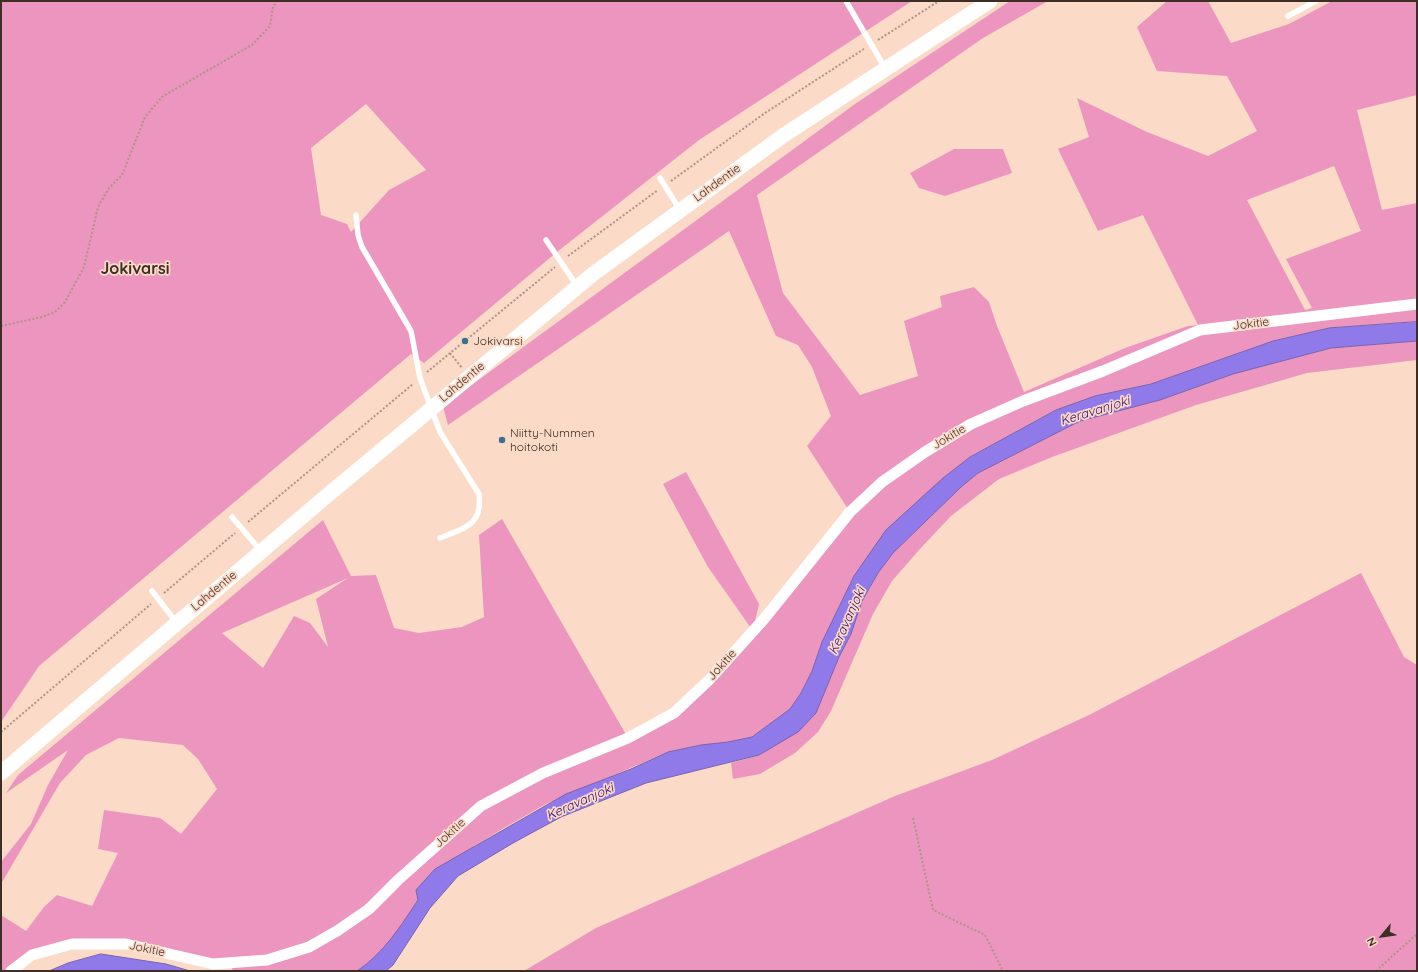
<!DOCTYPE html>
<style>
body{margin:0}
#map{position:relative;width:1418px;height:972px;overflow:hidden;background:#fbdac8;font-family:Quicksand,sans-serif}
canvas{display:block}
.frame{position:absolute;inset:0;border:2px solid #3d2e25;pointer-events:none}
.north{position:absolute;left:1362px;top:916px;width:40px;height:40px;-webkit-text-stroke:3px #fbdac8;paint-order:stroke;rotate:241deg;font-size:11px;font-weight:700;line-height:16px;text-align:center;color:#3d2e25}
.north::after{content:'';display:block;margin:auto;width:14px;height:18px;background:#3d2e25;clip-path:polygon(50% 0,100% 100%,50% 72%,0 100%)}
</style>
<div id="map">
<canvas width="1418" height="972"></canvas>
<div class="frame"></div>
<div class="north">N</div>
</div>
<script>
const ctx = document.querySelector('canvas').getContext('2d');
ctx.lineJoin = 'round';
function fillPath(path, color) { ctx.fillStyle = color; ctx.fill(path, 'evenodd'); }
function stroke(path, color, width, dash) { ctx.strokeStyle = color; ctx.lineWidth = width; ctx.lineCap = dash ? 'butt' : 'round'; ctx.setLineDash(dash || []); ctx.stroke(path); }
function drawText(font, color, halo, rows, align = 'center') {
  ctx.font = font + ' Quicksand,sans-serif'; ctx.lineWidth = 3.5; ctx.setLineDash([]); ctx.textBaseline = 'middle'; ctx.strokeStyle = halo; ctx.fillStyle = color; for (const [text, x, y, turn = 0] of rows) {
    ctx.save(); ctx.translate(x, y); ctx.rotate((+turn || 0) * Math.PI / 180); ctx.textAlign = isNaN(turn) ? turn : align; if (halo) ctx.strokeText(text, 0, 0); ctx.fillText(text, 0, 0); ctx.restore();
  }
}
const green = new Path2D(`
 M 1,1 L 912,1 L 699,140 L 557,252 L 424,363 L 411,354 L 39,666 L 1,722 ZM 366,104 L 426,170 L 389,190 L 351,232 L 347,224 L 321,215 L 311,148 Z
 M 1010,1 L 1048,1 L 983,38 L 757,195 L 783,293 L 860,395 L 918,376 L 904,321 L 942,307 L 940,296 L 974,287 L 989,302 L 997,326 L 1024,392 L 1125,348 L 1188,326 L 1198,325 L 1143,215 L 1098,231 L 1058,149 L 1089,137 L 1077,98 L 1147,132 L 1208,156 L 1257,131 L 1227,76 L 1157,71 L 1137,27 L 1167,1 L 1208,1 L 1231,43 L 1289,24 L 1332,1 L 1417,1 L 1417,95 L 1357,110 L 1382,210 L 1417,203 L 1417,322 L 1329,328 L 1273,341 L 1151,384 L 1095,396 L 1056,410 L 970,457 L 943,478 L 854,576 L 822,642 L 812,671 L 801,693 L 790,709 L 752,737 L 728,742 L 701,745 L 668,752 L 546,804 L 504,828 L 474,846 L 418,900 L 389,944 L 367,964 L 357,971 L 233,971 L 230,963 L 126,944 L 72,944 L 32,955 L 11,971 L 1,971 L 1,915 L 26,931 L 44,907 L 57,895 L 92,906 L 118,853 L 98,849 L 104,810 L 160,818 L 181,834 L 217,789 L 198,759 L 183,745 L 119,738 L 86,755 L 60,783 L 1,884 L 1,862 L 31,824 L 48,785 L 68,750 L 6,793 L 18,775 L 323,520 L 351,576 L 376,575 L 394,628 L 419,633 L 462,627 L 484,617 L 479,535 L 502,519 L 628,738 L 674,713 L 753,631 L 708,567 L 663,484 L 686,472 L 759,604 L 753,630 L 850,512 L 807,446 L 831,416 L 812,367 L 798,345 L 776,336 L 729,231 L 448,425 L 443,406 L 855,104 ZM 1334,166 L 1361,231 L 1286,259 L 1312,308 L 1305,310 L 1247,200 ZM 348,578 L 316,599 L 328,647 L 310,623 L 294,616 L 263,668 L 222,633 Z
 M 954,149 L 1003,149 L 1012,173 L 945,196 L 919,188 L 910,173 Z
 M 1417,341 L 1417,360 L 1307,373 L 1196,405 L 1052,457 L 999,479 L 951,516 L 919,550 L 892,581 L 873,614 L 831,711 L 818,732 L 795,753 L 760,774 L 733,779 L 731,763 L 759,755 L 839,657 L 851,634 L 862,601 L 878,573 L 893,553 L 960,488 L 978,473 L 1080,421 L 1160,400 L 1233,374 L 1331,348 Z
 M 1361,573 L 1404,657 L 1417,665 L 1417,971 L 524,971 L 596,928 L 895,796 L 992,760 L 1089,715 Z`);
const water = new Path2D(`
 M 1417,322 L 1417,341 L 1331,348 L 1233,374 L 1160,400 L 1080,421 L 978,473 L 960,488 L 893,553 L 878,573 L 862,601 L 851,634 L 839,657 L 816,713 L 798,732 L 759,755 L 646,783 L 561,817 L 513,843 L 458,876 L 430,908 L 393,965 L 386,971 L 357,971 C 384,953 400,927 418,900 L 416,890 L 435,869 L 566,794 L 631,769 L 668,752 L 701,745 L 728,742 L 752,737 L 790,709 L 801,693 L 812,671 L 822,642 L 854,576 L 886,530 L 943,478 L 970,457 L 1056,410 L 1095,396 L 1151,384 L 1273,341 L 1329,328 Z
 M 101,954 L 166,964 L 190,971 L 49,971 L 68,963 Z`);
const path = new Path2D(`
 M 878,40 L 939,1
 M 671,181 L 765,113 L 864,49
 M 568,256 L 658,190
 M 1,326 L 42,317 L 55,312 L 65,302 L 84,267 L 98,207 L 109,188 L 122,175 L 145,117 L 162,97 L 252,45 L 270,26 L 273,7 L 277,1
 M 450,353 L 462,368
 M 427,372 L 555,267
 M 248,522 L 413,384
 M 164,593 L 235,533
 M 1,732 L 151,604
 M 913,818 L 933,910 L 985,935 L 1003,971
 M 1376,971 L 1417,934`);
const lane = new Path2D(`
 M 846,1 L 885,68
 M 1288,16 L 1316,1
 M 660,178 L 680,210
 M 356,215 L 358,235 L 362,247 L 411,331 L 420,378 L 440,432 L 479,494 C 483,525 465,528 440,538
 M 546,240 L 577,286
 M 232,517 L 261,551
 M 152,591 L 176,622`);
const street = new Path2D(`
 M 11,971 L 32,955 L 72,944 L 126,944 L 213,964 L 267,960 L 309,947 L 337,931 L 369,909 L 398,880 L 481,806 L 543,773 L 628,738 L 674,713 L 709,680 L 764,619 L 850,512 L 882,482 L 925,452 L 971,424 L 1023,401 L 1103,371 L 1200,330 L 1417,304`);
const secondary = new Path2D(`
 M 1,773 L 323,499 L 593,274 L 784,135 L 990,1`);
const markers = [
 [465,341,4,"#3a728c"],
 [502,440,4,"#3a728c"]
];
const streetNames = [
 ["Lahdentie",717,183,-36],
 ["Jokitie",1251,324,-7],
 ["Lahdentie",462,382,-40],
 ["Jokitie",949,437,-31],
 ["Lahdentie",214,591,-40],
 ["Jokitie",722,665,-48],
 ["Jokitie",450,833,-42],
 ["Jokitie",147,949,12]
];
const poiNames = [
 ["Jokivarsi",473,341],
 ["Niitty-Nummen",510,433],
 ["hoitokoti",510,447]
];
const waterNames = [
 ["Keravanjoki",1095,411,-17],
 ["Keravanjoki",847,621,-66],
 ["Keravanjoki",580,802,-24]
];
const districtNames = [
 ["Jokivarsi",135,269]
];
fillPath(green, '#ec95be');
fillPath(water, '#907ae9');
stroke(water, '#7763ae', 1);
stroke(path, '#ae9486', 2, [2, 2]);
stroke(lane, '#fff', 5.5);
stroke(street, '#fff', 11);
stroke(secondary, '#fff', 15);
for (const [x, y, r, color] of markers) { const dot = new Path2D(); dot.arc(x, y, r, 0, 2 * Math.PI); ctx.fillStyle = color; ctx.fill(dot); stroke(dot, '#fbdac8', 1.5); }
drawText('12px', '#3d2e25', '#fbdac8', streetNames);
drawText('12px', '#3d2e25', '#fbdac8', poiNames, 'left');
drawText('italic 13px', '#310b71', '#fbdac8', waterNames);
drawText('bold 16px', '#3d2e25', '#fbdac8', districtNames);
</script>
